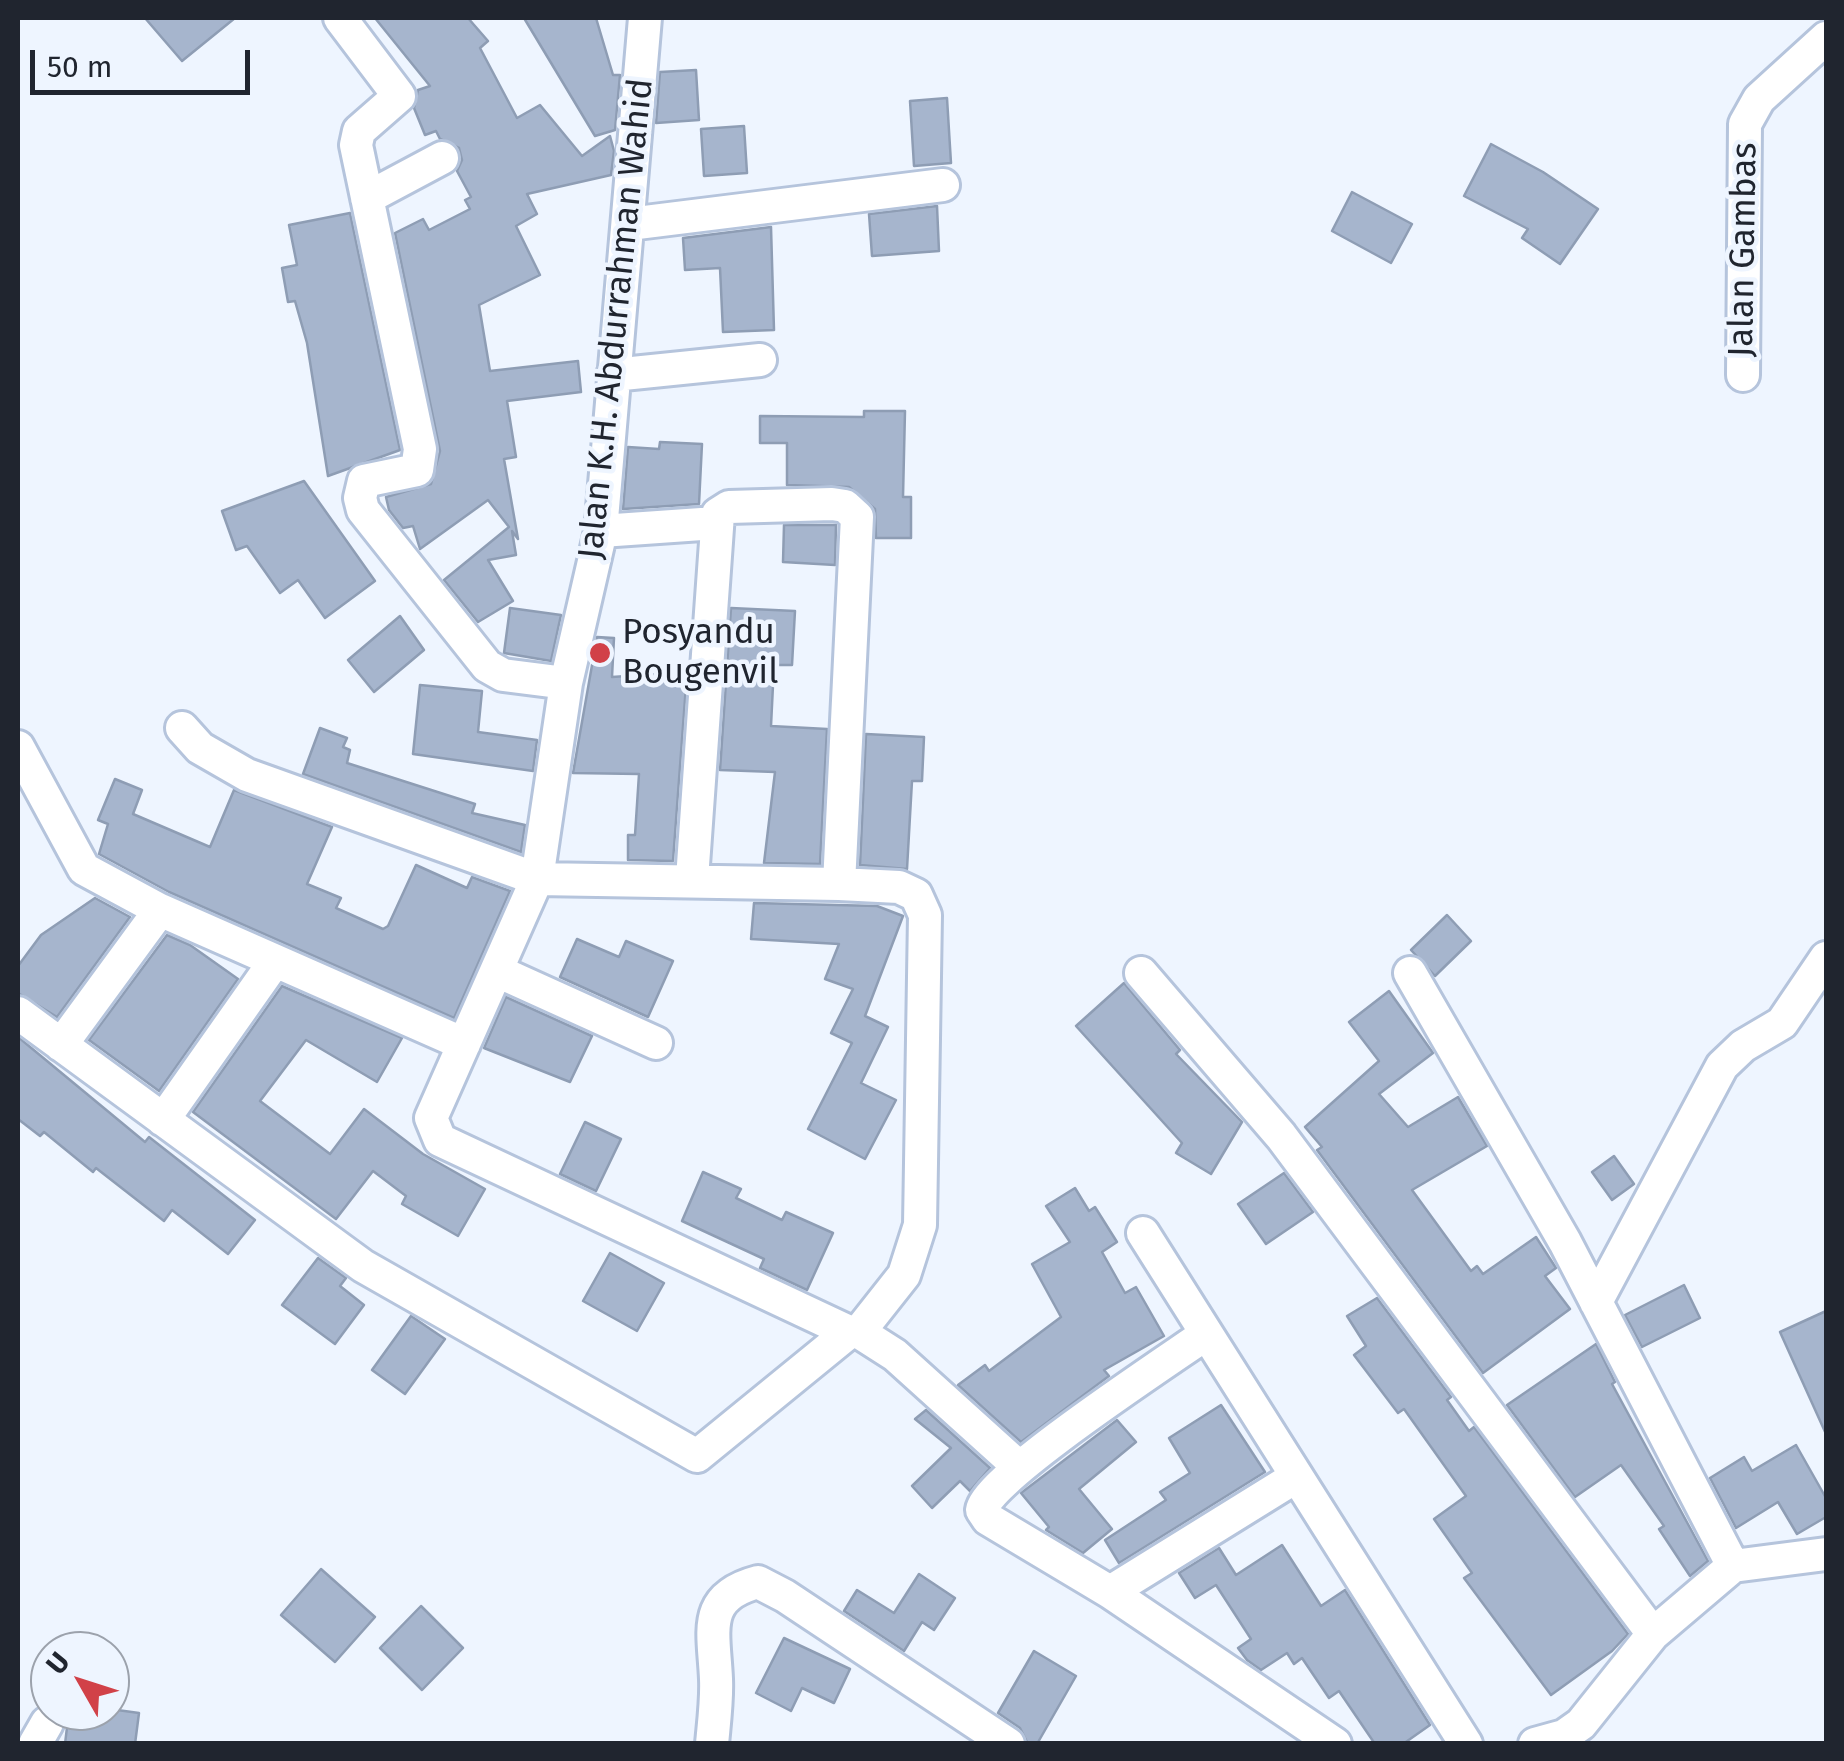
<!DOCTYPE html>
<style>
body{margin:0}
#map{position:relative;width:1844px;height:1761px;overflow:hidden;background:#eef5ff;font-family:"Fira Sans",sans-serif}
canvas{display:block}
.frame{position:absolute;inset:0;border:20px solid #20252f;pointer-events:none}
.north{position:absolute;left:30px;top:1631px;width:100px;height:100px;box-sizing:border-box;background:#eef5ff;border:2px solid #9ca2ac;border-radius:50%;rotate:309deg;font-size:28px;font-weight:700;line-height:40px;text-align:center;color:#20252f}
.north::after{content:'';display:block;margin:auto;width:35px;height:45px;background:#d14148;clip-path:polygon(50% 0,100% 100%,50% 72%,0 100%)}
.scale{position:absolute;left:30px;top:50px;width:220px;height:45px;box-sizing:border-box;border:5px solid #20252f;border-top:0;padding-left:12px;font-size:30px;line-height:35px;white-space:nowrap;color:#20252f;-webkit-text-stroke:8px #eef5ff;paint-order:stroke}
</style>
<div id="map">
<canvas width="1844" height="1761"></canvas>
<div class="frame"></div>
<div class="north">U</div>
<div class="scale">50 m</div>
</div>
<script>
const ctx = document.querySelector('canvas').getContext('2d');
ctx.lineJoin = 'round';
function fillPath(path, color) { ctx.fillStyle = color; ctx.fill(path, 'evenodd'); }
function stroke(path, color, width, dash) { ctx.strokeStyle = color; ctx.lineWidth = width; ctx.lineCap = dash ? 'butt' : 'round'; ctx.setLineDash(dash || []); ctx.stroke(path); }
function drawText(font, color, halo, rows, align = 'center') {
  ctx.font = font + ' "Fira Sans",sans-serif'; ctx.lineWidth = 9; ctx.setLineDash([]); ctx.textBaseline = 'middle'; ctx.strokeStyle = halo; ctx.fillStyle = color; for (const [text, x, y, turn = 0] of rows) {
    ctx.save(); ctx.translate(x, y); ctx.rotate((+turn || 0) * Math.PI / 180); ctx.textAlign = isNaN(turn) ? turn : align; if (halo) ctx.strokeText(text, 0, 0); ctx.fillText(text, 0, 0); ctx.restore();
  }
}
const building = new Path2D(`
 M 145,18 L 235,18 L 182,61 Z
 M 375,18 L 468,18 L 488,41 L 480,48 L 517,118 L 540,105 L 582,156 L 610,136 L 614,151 L 611,175 L 527,194 L 537,214 L 516,226 L 540,275 L 479,305 L 490,371 L 578,361 L 581,392 L 507,401 L 516,457 L 504,459 L 518,539 L 512,531 L 516,555 L 488,560 L 513,601 L 478,622 L 444,580 L 509,527 L 488,500 L 420,549 L 413,526 L 403,528 L 389,510 L 386,497 L 431,484 L 440,451 L 395,233 L 423,219 L 429,230 L 470,209 L 465,200 L 471,197 L 457,171 L 462,160 L 459,148 L 440,139 L 436,131 L 425,135 L 414,108 L 418,90 L 430,86 Z
 M 524,18 L 596,18 L 613,75 L 620,75 L 615,130 L 595,136 Z
 M 696,70 L 699,120 L 656,123 L 660,72 Z
 M 947,98 L 951,163 L 914,166 L 910,101 Z
 M 744,126 L 747,173 L 704,176 L 701,129 Z
 M 1491,144 L 1543,172 L 1598,209 L 1560,264 L 1522,238 L 1528,229 L 1464,196 Z
 M 1352,192 L 1412,224 L 1391,263 L 1332,231 Z
 M 937,206 L 939,251 L 872,256 L 869,214 Z
 M 350,213 L 400,450 L 328,476 L 307,343 L 295,301 L 288,302 L 282,268 L 297,265 L 289,225 Z
 M 771,227 L 774,330 L 723,332 L 720,268 L 685,270 L 683,238 Z
 M 864,411 L 905,411 L 903,497 L 911,497 L 911,538 L 876,538 L 875,509 L 849,487 L 787,485 L 787,443 L 760,443 L 760,416 L 864,417 Z
 M 660,442 L 702,444 L 699,504 L 623,509 L 628,447 L 659,449 Z
 M 304,481 L 375,581 L 325,618 L 298,580 L 280,593 L 247,546 L 236,550 L 222,511 Z
 M 784,525 L 836,525 L 835,565 L 783,562 Z
 M 510,608 L 561,615 L 551,661 L 504,653 Z
 M 731,608 L 795,611 L 792,665 L 774,665 L 771,726 L 827,729 L 820,864 L 764,863 L 775,772 L 720,770 Z
 M 400,616 L 424,650 L 374,692 L 348,660 Z
 M 597,637 L 614,638 L 612,677 L 687,672 L 673,861 L 628,860 L 628,835 L 635,835 L 639,774 L 573,773 Z
 M 420,685 L 482,691 L 478,732 L 537,740 L 533,771 L 413,754 Z
 M 320,728 L 347,738 L 343,747 L 350,750 L 347,763 L 475,804 L 472,813 L 525,825 L 521,852 L 303,774 Z
 M 866,734 L 924,737 L 922,781 L 912,781 L 907,869 L 860,865 Z
 M 115,779 L 142,790 L 133,814 L 210,847 L 234,790 L 332,827 L 307,884 L 341,898 L 336,908 L 383,929 L 388,926 L 416,865 L 467,888 L 472,877 L 510,891 L 454,1018 L 169,892 L 99,854 L 108,824 L 98,820 Z
 M 95,898 L 130,917 L 57,1017 L 18,993 L 18,966 L 41,935 Z
 M 754,903 L 877,906 L 903,916 L 865,1016 L 888,1027 L 861,1083 L 896,1100 L 865,1159 L 808,1129 L 852,1043 L 831,1033 L 853,989 L 825,979 L 839,944 L 751,939 Z
 M 1447,915 L 1471,941 L 1435,976 L 1411,950 Z
 M 167,935 L 190,945 L 238,979 L 159,1091 L 89,1040 Z
 M 577,939 L 619,957 L 626,941 L 673,961 L 648,1017 L 560,977 Z
 M 1124,983 L 1180,1050 L 1176,1054 L 1242,1122 L 1211,1174 L 1176,1153 L 1182,1143 L 1076,1026 Z
 M 282,986 L 402,1038 L 377,1082 L 306,1040 L 260,1101 L 330,1154 L 364,1109 L 423,1154 L 485,1189 L 458,1236 L 402,1204 L 406,1196 L 373,1171 L 336,1219 L 193,1112 Z
 M 1389,991 L 1433,1053 L 1379,1094 L 1408,1127 L 1458,1097 L 1487,1146 L 1412,1190 L 1471,1271 L 1477,1266 L 1483,1274 L 1536,1237 L 1556,1268 L 1545,1276 L 1570,1309 L 1483,1373 L 1317,1150 L 1322,1147 L 1305,1127 L 1379,1061 L 1349,1022 Z
 M 506,997 L 592,1036 L 570,1082 L 484,1048 Z
 M 18,1037 L 145,1142 L 149,1137 L 255,1220 L 228,1254 L 172,1210 L 164,1221 L 96,1168 L 93,1172 L 44,1132 L 40,1136 L 18,1119 Z
 M 585,1122 L 621,1139 L 596,1191 L 560,1174 Z
 M 1614,1156 L 1634,1184 L 1612,1200 L 1592,1172 Z
 M 703,1172 L 741,1189 L 736,1198 L 782,1220 L 786,1212 L 833,1233 L 807,1290 L 760,1268 L 764,1259 L 682,1221 Z
 M 1284,1173 L 1313,1212 L 1266,1244 L 1238,1204 Z
 M 1075,1188 L 1089,1211 L 1095,1207 L 1117,1242 L 1102,1252 L 1125,1293 L 1136,1287 L 1164,1336 L 1104,1370 L 1109,1376 L 1021,1442 L 958,1385 L 985,1365 L 989,1371 L 1061,1317 L 1032,1264 L 1070,1242 L 1046,1206 Z
 M 610,1253 L 664,1283 L 637,1331 L 583,1301 Z
 M 318,1258 L 346,1278 L 340,1286 L 364,1305 L 335,1344 L 282,1305 Z
 M 1684,1285 L 1700,1318 L 1642,1347 L 1625,1315 Z
 M 1377,1298 L 1451,1397 L 1447,1400 L 1469,1431 L 1474,1427 L 1628,1634 L 1612,1651 L 1551,1695 L 1464,1578 L 1472,1573 L 1434,1519 L 1466,1496 L 1404,1409 L 1398,1413 L 1354,1355 L 1366,1346 L 1347,1316 Z
 M 1826,1311 L 1826,1434 L 1780,1332 Z
 M 411,1316 L 445,1339 L 405,1394 L 372,1370 Z
 M 1596,1344 L 1615,1382 L 1612,1384 L 1708,1561 L 1690,1576 L 1659,1529 L 1664,1526 L 1621,1465 L 1575,1497 L 1507,1405 Z
 M 1221,1405 L 1265,1472 L 1119,1563 L 1105,1540 L 1166,1500 L 1160,1492 L 1190,1473 L 1169,1438 Z
 M 926,1410 L 990,1468 L 970,1491 L 960,1481 L 932,1508 L 912,1486 L 951,1448 L 915,1419 Z
 M 1117,1420 L 1136,1442 L 1079,1489 L 1112,1529 L 1083,1553 L 1046,1530 L 1049,1527 L 1021,1493 Z
 M 1796,1445 L 1826,1498 L 1826,1517 L 1797,1534 L 1778,1502 L 1736,1528 L 1710,1478 L 1744,1457 L 1752,1471 Z
 M 1282,1545 L 1321,1606 L 1345,1590 L 1430,1725 L 1403,1744 L 1375,1744 L 1339,1691 L 1329,1698 L 1302,1658 L 1294,1664 L 1287,1653 L 1261,1670 L 1247,1660 L 1238,1648 L 1251,1639 L 1216,1585 L 1195,1598 L 1179,1573 L 1219,1548 L 1236,1575 Z
 M 321,1569 L 375,1617 L 335,1662 L 281,1615 Z
 M 919,1574 L 955,1598 L 934,1630 L 922,1622 L 904,1651 L 844,1611 L 857,1590 L 894,1613 Z
 M 421,1606 L 463,1648 L 422,1690 L 380,1648 Z
 M 784,1638 L 850,1669 L 834,1703 L 802,1688 L 791,1711 L 756,1693 Z
 M 1034,1651 L 1076,1676 L 1037,1744 L 1028,1744 L 1020,1728 L 998,1713 Z
 M 110,1709 L 139,1713 L 135,1744 L 65,1744 L 69,1711 Z`);
const minor = new Path2D(`
 M 340,18 L 399,96 L 359,131 L 356,145 L 420,449 L 417,470 L 364,481 L 360,498 L 363,510 L 487,666 L 503,675 L 566,683
 M 367,198 L 442,158
 M 629,224 L 943,185
 M 613,375 L 760,360
 M 1743,375 L 1745,124 L 1759,99 L 1826,38
 M 601,531 L 716,523
 M 182,728 L 200,748 L 247,775 L 537,879 L 839,884 L 899,887 L 916,895 L 925,915 L 920,1225 L 904,1275 L 859,1332 L 849,1332
 M 18,747 L 84,869 L 160,910
 M 692,879 L 718,514 L 729,507 L 832,504 L 845,506 L 857,517 L 839,884
 M 497,971 L 656,1043
 M 1141,973 L 1281,1136 L 1653,1634
 M 1410,973 L 1565,1242 L 1733,1566
 M 18,1013 L 363,1266 L 697,1456 L 849,1332 L 440,1140 L 431,1118 L 537,879 L 566,683 L 601,531 L 645,18
 M 61,1045 L 160,910 L 464,1044
 M 163,1120 L 275,961
 M 1143,1233 L 1466,1744
 M 1596,1302 L 1722,1066 L 1743,1046 L 1782,1023 L 1826,958
 M 859,1332 L 895,1355 L 1019,1467
 M 1206,1334 C 1172,1358 985,1480 982,1510 L 988,1519 L 1110,1592 L 1335,1744
 M 1110,1592 L 1294,1478
 M 35,1744 L 47,1723
 M 712,1744 C 714,1722 717,1700 716,1679 C 714,1631 701,1597 758,1582 L 785,1596 L 1008,1744
 M 1535,1744 L 1564,1736 L 1581,1724 L 1653,1634 L 1733,1566 L 1826,1554`);
const markers = [
 [600,653,12,"#d14148"]
];
const streetNames = [
 ["Jalan Gambas",1744,250,-89],
 ["Jalan K.H. Abdurrahman Wahid",617,319,-84]
];
const poiNames = [
 ["Posyandu",622,633],
 ["Bougenvil",622,673]
];
fillPath(building, '#a6b5cd');
stroke(building, '#8e9db4', 2.5);
stroke(minor, '#b5c4dc', 38);
stroke(minor, '#fff', 32);
for (const [x, y, r, color] of markers) { const dot = new Path2D(); dot.arc(x, y, r, 0, 2 * Math.PI); ctx.fillStyle = color; ctx.fill(dot); stroke(dot, '#eef5ff', 4); }
drawText('35px', '#20252f', '#eef5ff', streetNames);
drawText('35px', '#20252f', '#eef5ff', poiNames, 'left');
</script>
